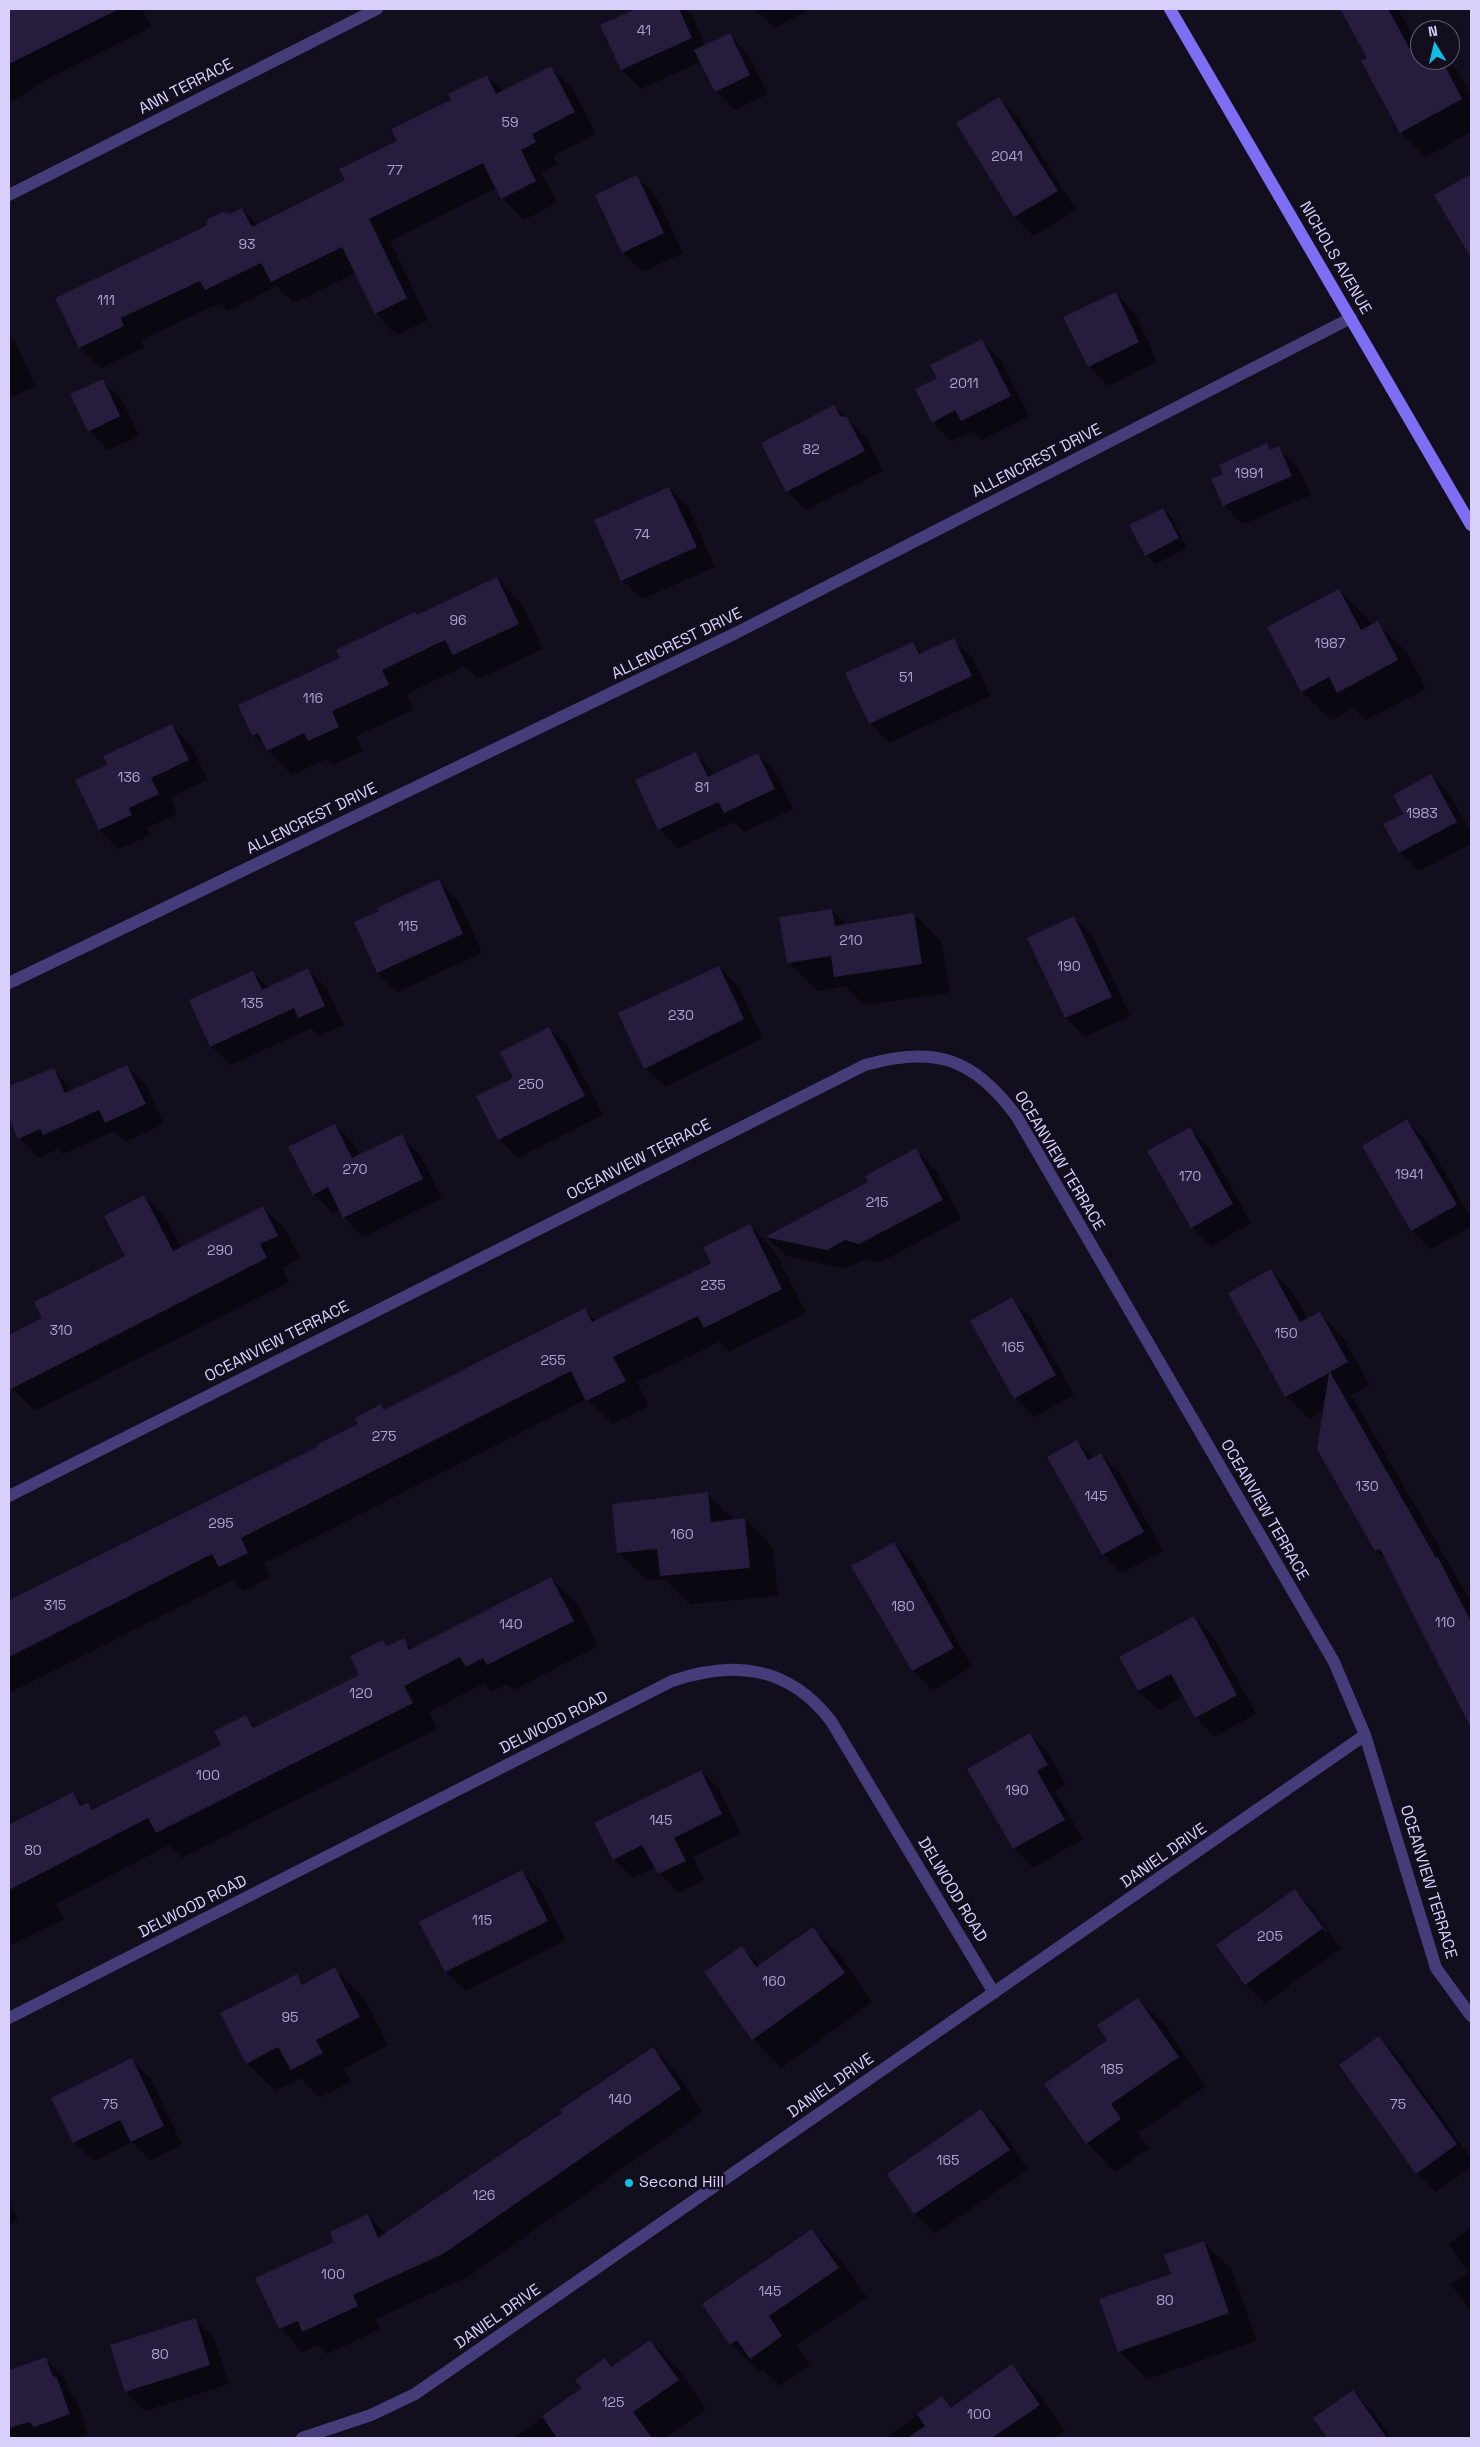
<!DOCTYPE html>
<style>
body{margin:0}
#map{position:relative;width:1480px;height:2447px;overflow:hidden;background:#120e1e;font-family:"Space Grotesk",sans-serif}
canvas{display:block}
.frame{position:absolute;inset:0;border:10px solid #d8cffb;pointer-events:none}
.north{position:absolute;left:1410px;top:20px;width:50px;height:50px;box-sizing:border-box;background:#120e1e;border:1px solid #615b76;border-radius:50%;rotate:351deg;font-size:14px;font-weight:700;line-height:20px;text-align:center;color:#d8cffb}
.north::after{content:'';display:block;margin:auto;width:18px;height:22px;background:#13bde4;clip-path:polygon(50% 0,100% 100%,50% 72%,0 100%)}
</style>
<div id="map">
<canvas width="1480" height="2447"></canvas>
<div class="frame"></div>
<div class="north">N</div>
</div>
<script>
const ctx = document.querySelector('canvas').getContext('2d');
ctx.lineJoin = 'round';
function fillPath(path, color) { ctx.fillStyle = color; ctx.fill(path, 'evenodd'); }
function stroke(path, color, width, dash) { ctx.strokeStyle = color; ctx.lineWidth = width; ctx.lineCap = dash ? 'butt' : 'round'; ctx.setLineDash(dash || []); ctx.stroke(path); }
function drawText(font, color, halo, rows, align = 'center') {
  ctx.font = font + ' "Space Grotesk",sans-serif'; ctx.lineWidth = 5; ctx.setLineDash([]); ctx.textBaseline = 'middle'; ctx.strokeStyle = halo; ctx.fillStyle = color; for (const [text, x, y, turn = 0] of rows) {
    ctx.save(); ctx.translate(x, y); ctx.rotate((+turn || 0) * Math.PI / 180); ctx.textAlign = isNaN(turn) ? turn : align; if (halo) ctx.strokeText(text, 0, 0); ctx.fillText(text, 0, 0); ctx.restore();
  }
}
const shadow = new Path2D(`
 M 9,9 L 142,9 L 151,27 L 33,86 L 34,89 L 9,102 Z
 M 639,9 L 684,9 L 693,17 L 705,46 L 729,34 L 748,54 L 768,94 L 735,110 L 716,91 L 702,61 L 641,89 L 622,70 L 602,26 Z
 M 755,9 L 808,9 L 809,10 L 774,28 Z
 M 1342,9 L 1398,9 L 1420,49 L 1420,60 L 1447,60 L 1458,71 L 1471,96 L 1471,132 L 1426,157 L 1401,132 L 1369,58 Z
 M 551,68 L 573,89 L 596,134 L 553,156 L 557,164 L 541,172 L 557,203 L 524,220 L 502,198 L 497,188 L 390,241 L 428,320 L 397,335 L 376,313 L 355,273 L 294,303 L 277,286 L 228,311 L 220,303 L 141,340 L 145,347 L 101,368 L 80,347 L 230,216 L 242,209 L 258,225 L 347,181 L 487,76 L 503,92 Z
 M 999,99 L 1018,118 L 1076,210 L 1034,236 L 1015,217 L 958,123 Z
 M 1471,175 L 1471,256 L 1436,195 Z
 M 637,177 L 656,196 L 683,253 L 642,272 L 623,253 Z
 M 1116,293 L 1135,313 L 1157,362 L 1108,386 L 1089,366 Z
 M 9,336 L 16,343 L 35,386 L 9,398 Z
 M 981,341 L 1001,360 L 1029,416 L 981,440 L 972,431 L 952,441 L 933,422 Z
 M 102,381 L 122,400 L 139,436 L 108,450 L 89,431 Z
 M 833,406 L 866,438 L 883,471 L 806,510 L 787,491 Z
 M 1266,445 L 1272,450 L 1278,448 L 1298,467 L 1311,495 L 1243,524 L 1224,505 L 1225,474 Z
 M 669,488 L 688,507 L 715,567 L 642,599 L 622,580 Z
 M 1163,509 L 1172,518 L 1187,548 L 1156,564 L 1146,555 Z
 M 497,578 L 521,603 L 543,649 L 478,679 L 465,666 L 406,694 L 413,710 L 356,736 L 363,751 L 333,765 L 327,759 L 292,775 L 253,735 L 342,658 L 418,616 Z
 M 1339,590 L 1368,619 L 1371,626 L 1377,623 L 1406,651 L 1426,689 L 1366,720 L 1354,708 L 1331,720 L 1302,692 L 1268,627 Z
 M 953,639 L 973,659 L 990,696 L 889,743 L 870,723 L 912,643 L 923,654 Z
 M 172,726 L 191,745 L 207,780 L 170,797 L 177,814 L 147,828 L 151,835 L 119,849 L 100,830 L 109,765 Z
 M 696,754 L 716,775 L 758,755 L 777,774 L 793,809 L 744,832 L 734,822 L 679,848 L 660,829 Z
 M 1431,776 L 1450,795 L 1471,833 L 1471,844 L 1419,871 L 1400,852 L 1404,815 Z
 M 439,881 L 458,900 L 482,953 L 397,992 L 378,973 Z
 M 832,910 L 847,926 L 914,914 L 942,943 L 950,993 L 864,1005 L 845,986 L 817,991 L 788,962 Z
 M 1074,918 L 1093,937 L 1130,1016 L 1085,1037 L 1066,1018 L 1029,938 Z
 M 719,967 L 738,986 L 763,1038 L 665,1087 L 645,1068 Z
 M 308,970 L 327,989 L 344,1025 L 319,1036 L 311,1028 L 231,1065 L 211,1046 L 252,972 L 269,988 Z
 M 549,1028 L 568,1047 L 603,1115 L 518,1158 L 499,1139 Z
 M 127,1066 L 146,1085 L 164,1124 L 125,1142 L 114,1131 L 63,1154 L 58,1149 L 39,1158 L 19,1138 L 9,1115 L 9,1088 L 53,1070 L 74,1091 Z
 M 1407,1121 L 1426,1140 L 1471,1218 L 1471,1226 L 1431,1249 L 1412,1230 Z
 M 335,1125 L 354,1144 L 360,1156 L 401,1136 L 420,1155 L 442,1198 L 363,1237 L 344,1217 L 340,1210 L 333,1213 L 314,1194 Z
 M 1190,1129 L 1209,1148 L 1251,1223 L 1211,1246 L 1192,1227 Z
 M 915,1150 L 935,1169 L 961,1219 L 879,1263 L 865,1259 L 846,1269 L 786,1256 L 767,1237 L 870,1183 Z
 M 144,1197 L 167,1220 L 181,1248 L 263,1207 L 286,1230 L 300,1259 L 282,1268 L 289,1282 L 35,1411 L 12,1388 L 9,1381 L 9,1336 L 44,1318 L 127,1256 Z
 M 749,1225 L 774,1250 L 806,1313 L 729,1352 L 719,1342 L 637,1382 L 649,1406 L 612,1424 L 587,1399 L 264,1563 L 271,1577 L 244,1591 L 233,1580 L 9,1693 L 9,1602 L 321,1446 L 359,1424 L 381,1406 L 386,1411 L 585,1310 L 596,1321 L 713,1263 Z
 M 1270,1270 L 1293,1293 L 1308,1320 L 1319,1313 L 1342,1336 L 1370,1385 L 1351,1395 L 1471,1602 L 1471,1707 L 1453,1689 L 1388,1562 L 1376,1551 L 1318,1449 L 1324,1410 L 1309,1419 L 1286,1396 L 1230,1293 Z
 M 1011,1299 L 1031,1318 L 1074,1395 L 1034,1417 L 1015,1398 Z
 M 1077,1442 L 1093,1458 L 1100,1454 L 1120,1473 L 1163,1551 L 1122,1573 L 1103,1554 Z
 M 707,1494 L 734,1520 L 745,1519 L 773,1548 L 778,1596 L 690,1604 L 665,1579 L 647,1581 L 618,1552 Z
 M 894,1543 L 913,1562 L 972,1667 L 932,1690 L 913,1671 L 853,1567 Z
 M 551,1578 L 577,1604 L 598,1646 L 514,1690 L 507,1684 L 492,1692 L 484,1683 L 429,1712 L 437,1729 L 182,1858 L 169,1845 L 56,1904 L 64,1919 L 9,1946 L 9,1827 L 72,1793 L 85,1806 L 88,1804 L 95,1811 L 223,1746 L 246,1717 L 257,1728 L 361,1675 L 383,1641 L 389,1647 L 403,1640 L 413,1650 Z
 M 1194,1617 L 1213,1636 L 1256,1714 L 1215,1736 L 1196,1717 L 1184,1696 L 1159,1710 L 1139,1691 L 1121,1657 Z
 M 1030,1735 L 1049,1754 L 1066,1785 L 1055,1791 L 1083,1839 L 1033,1868 L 1014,1848 Z
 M 701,1771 L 720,1791 L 741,1833 L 693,1857 L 704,1880 L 678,1893 L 655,1867 L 633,1878 L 614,1859 Z
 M 522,1872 L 541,1891 L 566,1940 L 465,1991 L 446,1972 L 421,1923 Z
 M 1294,1891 L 1314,1910 L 1341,1948 L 1265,2003 L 1246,1984 ZM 1309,1910 L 1312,1910 L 1328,1932 L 1326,1934 Z
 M 813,1929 L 841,1957 L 872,2002 L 781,2068 L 753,2039 L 742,1948 L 760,1966 Z
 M 335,1969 L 364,1998 L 388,2045 L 344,2069 L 351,2082 L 320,2097 L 301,2078 L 276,2091 L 247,2063 L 296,1976 L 305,1984 Z
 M 1138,1999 L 1167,2028 L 1206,2086 L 1138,2133 L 1149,2148 L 1115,2172 L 1087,2143 L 1109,2040 Z
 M 1379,2037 L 1398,2057 L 1471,2158 L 1471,2167 L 1436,2192 L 1417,2173 Z
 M 652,2049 L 676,2072 L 703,2112 L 467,2277 L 376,2319 L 380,2329 L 327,2354 L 318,2345 L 303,2352 L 280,2328 L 368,2216 L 386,2234 L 564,2114 Z
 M 131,2060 L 151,2079 L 182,2145 L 151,2160 L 133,2142 L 94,2161 L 74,2142 Z
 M 981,2110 L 1001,2129 L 1028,2170 L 935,2233 L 915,2214 L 889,2174 Z
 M 9,2202 L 18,2220 L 9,2225 Z
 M 1471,2228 L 1471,2313 L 1451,2284 L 1468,2272 L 1449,2244 Z
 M 812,2230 L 840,2259 L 867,2297 L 796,2345 L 810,2365 L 779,2386 L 763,2370 L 760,2372 L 731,2344 Z
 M 1204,2243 L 1232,2271 L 1257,2341 L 1147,2379 L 1119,2351 L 1172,2275 Z
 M 195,2319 L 214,2338 L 229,2384 L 145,2411 L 126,2391 Z
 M 650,2341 L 679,2370 L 706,2409 L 665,2438 L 513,2438 L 584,2389 L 605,2360 L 612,2367 Z
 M 45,2359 L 65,2378 L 70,2393 L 76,2398 L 88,2434 L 75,2438 L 9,2438 L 9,2378 Z
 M 1011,2366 L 1037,2392 L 1065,2431 L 1055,2438 L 886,2438 L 942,2397 L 952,2408 Z
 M 1353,2392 L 1372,2411 L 1391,2438 L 1329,2438 L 1315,2419 Z`);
const building = new Path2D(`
 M 9,9 L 119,9 L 9,64 Z
 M 636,9 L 679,9 L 692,38 L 621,70 L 600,25 Z
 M 1340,9 L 1388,9 L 1416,60 L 1442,60 L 1462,99 L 1400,133 L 1361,61 L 1367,58 Z
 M 730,33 L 750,75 L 715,92 L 694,50 Z
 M 551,66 L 575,112 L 532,134 L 536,142 L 521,150 L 536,181 L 501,199 L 483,163 L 369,219 L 407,298 L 375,314 L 342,247 L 271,282 L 261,263 L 205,290 L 200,281 L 121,318 L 124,326 L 79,348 L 55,298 L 206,226 L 208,219 L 223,212 L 230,214 L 242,208 L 252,227 L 345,180 L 339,169 L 397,141 L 391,129 L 451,100 L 448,94 L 487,75 L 496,94 Z
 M 999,97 L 1058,191 L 1014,217 L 956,123 Z
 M 1471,174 L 1471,258 L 1434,195 Z
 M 637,175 L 664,233 L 622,253 L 595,195 Z
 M 1116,292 L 1139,342 L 1088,367 L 1063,317 Z
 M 982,339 L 1011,396 L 961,421 L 955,410 L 932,423 L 915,389 L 937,378 L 930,365 Z
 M 103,379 L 120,416 L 88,432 L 70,394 Z
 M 834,405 L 840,416 L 847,417 L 865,451 L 786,492 L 761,443 Z
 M 1267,443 L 1270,450 L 1279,446 L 1292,476 L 1223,506 L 1211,479 L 1223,474 L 1219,465 Z
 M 669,487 L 697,547 L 621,581 L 594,520 Z
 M 1163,508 L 1179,538 L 1145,556 L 1129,525 Z
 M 497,577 L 519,624 L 453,655 L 445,640 L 382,670 L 389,685 L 332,711 L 339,727 L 308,741 L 304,733 L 267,751 L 258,733 L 252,736 L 238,705 L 340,658 L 336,650 L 415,612 L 417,615 Z
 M 1339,589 L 1361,630 L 1378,621 L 1398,660 L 1337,693 L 1329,677 L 1301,692 L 1267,627 Z
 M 954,638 L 972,676 L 869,724 L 845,673 L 913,642 L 919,654 Z
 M 172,724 L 189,760 L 151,778 L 159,794 L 129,808 L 132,815 L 99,830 L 75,780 L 107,765 L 103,756 Z
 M 696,752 L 708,777 L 758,753 L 775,789 L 724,813 L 718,802 L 658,830 L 635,780 Z
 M 1431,774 L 1457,822 L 1399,853 L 1383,824 L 1403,814 L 1393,795 Z
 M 439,879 L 463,934 L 377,973 L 354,922 L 379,911 L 377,908 Z
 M 832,909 L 835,926 L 914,913 L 922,964 L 834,977 L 831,956 L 787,963 L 779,917 Z
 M 1074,916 L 1112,997 L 1065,1018 L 1027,938 Z
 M 719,966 L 744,1019 L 644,1069 L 618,1013 Z
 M 308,968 L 325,1006 L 298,1018 L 294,1008 L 210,1047 L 189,1000 L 253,971 L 262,990 Z
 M 549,1027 L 585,1096 L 498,1140 L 476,1096 L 513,1078 L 500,1052 Z
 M 127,1065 L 146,1104 L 105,1123 L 99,1110 L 43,1135 L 40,1129 L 18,1139 L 9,1118 L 9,1086 L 54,1068 L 65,1093 Z
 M 1407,1119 L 1457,1205 L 1411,1231 L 1362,1146 Z
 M 335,1124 L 352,1158 L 402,1134 L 423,1179 L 343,1218 L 328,1187 L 313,1195 L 288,1147 Z
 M 1190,1127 L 1233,1204 L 1191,1228 L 1147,1151 Z
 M 916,1148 L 943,1200 L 859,1244 L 845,1240 L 827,1250 L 765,1237 L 868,1182 L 865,1176 Z
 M 144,1195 L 173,1251 L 263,1206 L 278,1236 L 260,1244 L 267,1258 L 9,1390 L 9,1335 L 42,1318 L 34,1302 L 125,1256 L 104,1216 Z
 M 750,1224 L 782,1289 L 704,1328 L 698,1316 L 613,1357 L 626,1381 L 586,1401 L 571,1371 L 241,1538 L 248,1553 L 219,1567 L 212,1554 L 9,1657 L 9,1600 L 319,1446 L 318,1444 L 358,1424 L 355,1418 L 381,1404 L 384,1410 L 585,1308 L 592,1322 L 711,1263 L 703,1247 Z
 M 1271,1269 L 1300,1322 L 1320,1312 L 1348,1362 L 1330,1372 L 1436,1558 L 1438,1557 L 1471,1622 L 1471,1728 L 1380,1549 L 1375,1551 L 1317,1449 L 1329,1373 L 1285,1397 L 1228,1293 Z
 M 1012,1297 L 1056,1375 L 1014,1399 L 970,1321 Z
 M 1077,1440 L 1088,1460 L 1101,1453 L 1144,1532 L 1102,1555 L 1047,1457 Z
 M 708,1492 L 711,1522 L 745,1518 L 750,1568 L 660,1576 L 657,1549 L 617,1553 L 612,1504 Z
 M 894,1542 L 954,1648 L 912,1671 L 851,1566 Z
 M 551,1577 L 574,1621 L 487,1665 L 483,1658 L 466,1667 L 460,1657 L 404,1686 L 413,1703 L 156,1833 L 148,1818 L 9,1890 L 9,1825 L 73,1792 L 80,1806 L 88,1803 L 92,1810 L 221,1745 L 214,1731 L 246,1715 L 253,1728 L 359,1675 L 350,1656 L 383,1640 L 387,1646 L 404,1638 L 409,1650 Z
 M 1194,1616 L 1237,1695 L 1195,1718 L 1171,1674 L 1138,1691 L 1119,1657 Z
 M 1030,1733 L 1048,1765 L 1037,1771 L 1065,1820 L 1013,1849 L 967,1769 Z
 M 701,1770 L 722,1814 L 674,1838 L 686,1861 L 658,1874 L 642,1845 L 613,1860 L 594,1823 Z
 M 522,1870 L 548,1921 L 445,1972 L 419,1922 Z
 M 1295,1889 L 1323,1928 L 1245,1985 L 1216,1945 Z
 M 813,1927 L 845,1973 L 752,2040 L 704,1972 L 742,1946 L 756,1967 Z
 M 335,1967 L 360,2017 L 316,2040 L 323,2053 L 291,2070 L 278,2047 L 246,2064 L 220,2013 L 297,1974 L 302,1985 Z
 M 1138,1998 L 1179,2057 L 1111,2104 L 1121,2119 L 1086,2144 L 1044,2084 L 1107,2040 L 1097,2025 Z
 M 1379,2036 L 1457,2144 L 1416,2174 L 1339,2065 Z
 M 653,2047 L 681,2089 L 443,2254 L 353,2295 L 358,2306 L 302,2332 L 298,2321 L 279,2329 L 255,2278 L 334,2242 L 330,2232 L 368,2214 L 378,2238 L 562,2113 L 560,2110 Z
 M 132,2058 L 164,2126 L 131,2142 L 120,2120 L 73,2143 L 51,2098 Z
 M 981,2109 L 1010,2150 L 914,2214 L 887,2174 Z
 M 812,2229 L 839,2268 L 769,2316 L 782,2336 L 750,2359 L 737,2340 L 730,2345 L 702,2304 Z
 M 1204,2241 L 1229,2313 L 1118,2352 L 1099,2299 L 1171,2274 L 1164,2255 Z
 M 196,2318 L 210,2365 L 125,2392 L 110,2345 Z
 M 650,2340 L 679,2380 L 633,2412 L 652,2438 L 557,2438 L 542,2416 L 582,2388 L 575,2380 L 605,2358 L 611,2367 Z
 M 46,2357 L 52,2375 L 57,2378 L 70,2414 L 34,2427 L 29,2422 L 9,2428 L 9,2370 Z
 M 1012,2364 L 1040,2405 L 992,2438 L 907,2438 L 925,2426 L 917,2414 L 942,2396 L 951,2408 Z
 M 1353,2390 L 1387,2438 L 1327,2438 L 1313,2418 Z`);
const minor = new Path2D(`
 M 9,195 L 377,9
 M 9,983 L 734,634 L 1351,318
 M 9,1496 L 865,1065 C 935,1045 974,1058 1017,1117 L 1334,1662 L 1365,1735 L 1436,1968 L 1471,2016
 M 9,2018 L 672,1681 C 735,1660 789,1666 831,1721 L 994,1993
 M 302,2438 L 371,2415 L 415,2394 L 1365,1735`);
const secondary = new Path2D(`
 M 1170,9 L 1471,525`);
const markers = [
 [629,2183,5,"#13bde4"]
];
const numberNames = [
 ["41",644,31],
 ["59",510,123],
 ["2041",1007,157],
 ["77",395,171],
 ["93",247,245],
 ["111",106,301],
 ["2011",964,384],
 ["82",811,450],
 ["1991",1249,474],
 ["74",642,535],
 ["96",458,621],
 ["1987",1330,644],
 ["51",906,678],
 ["116",313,699],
 ["136",129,778],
 ["81",702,788],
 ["1983",1422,814],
 ["115",408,927],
 ["210",851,941],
 ["190",1069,967],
 ["135",252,1004],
 ["230",681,1016],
 ["250",531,1085],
 ["270",355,1170],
 ["1941",1409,1175],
 ["170",1190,1177],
 ["215",877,1203],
 ["290",220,1251],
 ["235",713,1286],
 ["310",61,1331],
 ["150",1286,1334],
 ["165",1013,1348],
 ["255",553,1361],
 ["275",384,1437],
 ["130",1367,1487],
 ["145",1096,1497],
 ["295",221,1524],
 ["160",682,1535],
 ["315",55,1606],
 ["180",903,1607],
 ["110",1445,1623],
 ["140",511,1625],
 ["120",361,1694],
 ["100",208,1776],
 ["190",1017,1791],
 ["145",661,1821],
 ["80",33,1851],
 ["115",482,1921],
 ["205",1270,1937],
 ["160",774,1982],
 ["95",290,2018],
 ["185",1112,2070],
 ["140",620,2100],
 ["75",110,2105],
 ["75",1398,2105],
 ["165",948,2161],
 ["126",484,2196],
 ["100",333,2275],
 ["145",770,2292],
 ["80",1165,2301],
 ["80",160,2355],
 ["125",613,2403],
 ["100",979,2415]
];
const streetNames = [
 ["ANN TERRACE",186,87,-27],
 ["NICHOLS AVENUE",1335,258,60],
 ["ALLENCREST DRIVE",1037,461,-27],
 ["ALLENCREST DRIVE",677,644,-26],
 ["ALLENCREST DRIVE",312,819,-26],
 ["OCEANVIEW TERRACE",639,1160,-27],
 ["OCEANVIEW TERRACE",1059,1161,59],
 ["OCEANVIEW TERRACE",277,1342,-27],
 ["OCEANVIEW TERRACE",1264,1510,60],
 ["DELWOOD ROAD",554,1723,-27],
 ["DANIEL DRIVE",1164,1856,-35],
 ["OCEANVIEW TERRACE",1428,1882,73],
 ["DELWOOD ROAD",952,1890,59],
 ["DELWOOD ROAD",193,1907,-27],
 ["DANIEL DRIVE",831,2086,-35],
 ["DANIEL DRIVE",498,2317,-35]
];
const poiNames = [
 ["Second Hill",639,2183]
];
fillPath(shadow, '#0007');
fillPath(building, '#251c3e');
stroke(minor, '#443d7a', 12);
stroke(secondary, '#7d6ef3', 12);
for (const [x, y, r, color] of markers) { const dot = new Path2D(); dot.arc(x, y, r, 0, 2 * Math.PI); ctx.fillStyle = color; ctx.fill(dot); stroke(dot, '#120e1e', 2); }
drawText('14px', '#aba2cc', null, numberNames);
drawText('16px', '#d8cffb', '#120e1e', streetNames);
drawText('16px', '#d8cffb', '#120e1e', poiNames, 'left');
</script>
